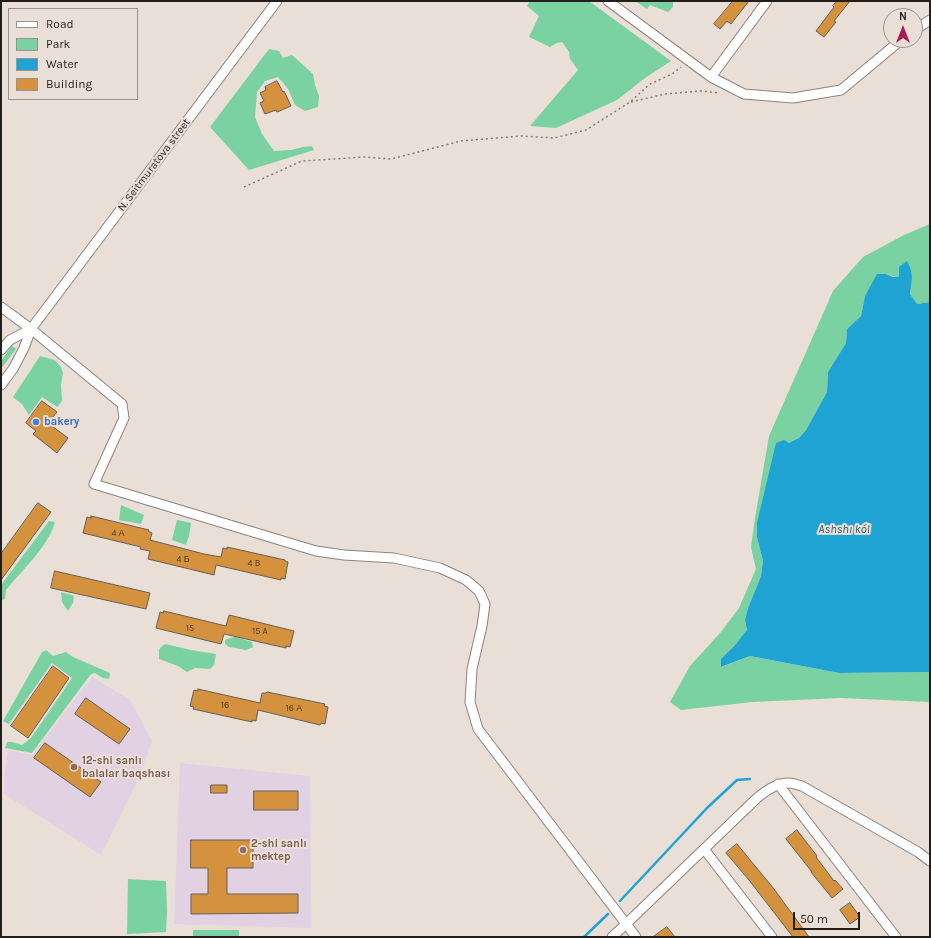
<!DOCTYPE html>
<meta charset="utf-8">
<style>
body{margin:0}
#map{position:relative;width:931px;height:938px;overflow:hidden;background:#eadfd7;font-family:Karla,sans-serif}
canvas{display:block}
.frame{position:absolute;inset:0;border:2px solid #221e1c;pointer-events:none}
.legend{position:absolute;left:8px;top:8px;width:130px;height:92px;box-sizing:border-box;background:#eadfd7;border:1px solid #9a928c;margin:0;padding:5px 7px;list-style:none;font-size:12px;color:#221e1c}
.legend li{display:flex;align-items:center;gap:8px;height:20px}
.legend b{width:20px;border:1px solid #9a928c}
.north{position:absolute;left:883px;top:8px;width:40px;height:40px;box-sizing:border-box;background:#eadfd7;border:1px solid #9a928c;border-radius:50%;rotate:0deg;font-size:11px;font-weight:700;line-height:16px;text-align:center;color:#221e1c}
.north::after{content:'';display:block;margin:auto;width:14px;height:18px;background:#a81a58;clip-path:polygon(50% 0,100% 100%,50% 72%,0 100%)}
.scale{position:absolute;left:793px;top:912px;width:67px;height:18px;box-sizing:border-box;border:2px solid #221e1c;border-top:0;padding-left:5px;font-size:12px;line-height:14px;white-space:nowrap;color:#221e1c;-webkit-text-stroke:3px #eadfd7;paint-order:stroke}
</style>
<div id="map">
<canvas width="931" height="938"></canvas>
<div class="frame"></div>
<ul class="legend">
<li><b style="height:5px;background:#fff"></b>Road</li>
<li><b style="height:11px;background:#7ad1a2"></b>Park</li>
<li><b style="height:11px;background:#1fa3d3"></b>Water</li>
<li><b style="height:11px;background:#d4923f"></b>Building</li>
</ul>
<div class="north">N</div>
<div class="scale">50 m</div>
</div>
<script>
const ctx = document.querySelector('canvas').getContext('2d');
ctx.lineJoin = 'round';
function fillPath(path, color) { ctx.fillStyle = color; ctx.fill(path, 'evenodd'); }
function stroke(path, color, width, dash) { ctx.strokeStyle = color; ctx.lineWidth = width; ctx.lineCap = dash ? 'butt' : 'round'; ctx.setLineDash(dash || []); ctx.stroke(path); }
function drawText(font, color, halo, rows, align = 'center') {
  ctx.font = font + ' Karla,sans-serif'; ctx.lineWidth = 4; ctx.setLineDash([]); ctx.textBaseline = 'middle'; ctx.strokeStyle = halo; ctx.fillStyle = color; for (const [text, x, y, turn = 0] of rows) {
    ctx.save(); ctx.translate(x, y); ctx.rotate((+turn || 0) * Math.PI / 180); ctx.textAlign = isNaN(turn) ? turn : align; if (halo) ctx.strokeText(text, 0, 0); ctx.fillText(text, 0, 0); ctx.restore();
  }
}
const education = new Path2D(`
 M 92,677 L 130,700 L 152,741 L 137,782 L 101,855 L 4,794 L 4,779 L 8,750 L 32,755 Z
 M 180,763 L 310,776 L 311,928 L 174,924 Z`);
const green = new Path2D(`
 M 530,1 L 589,1 L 671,61 L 645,78 L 617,100 L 556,128 L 530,126 L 578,70 L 570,59 L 569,52 L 562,42 L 557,43 L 550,47 L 529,37 L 539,16 L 527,6 Z
 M 635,1 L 673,1 L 673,7 L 668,12 L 650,5 L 647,9 Z
 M 269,49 L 279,51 L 283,58 L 292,55 L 313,74 L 315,85 L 319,96 L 318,107 L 305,111 L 295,105 L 288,89 L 278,77 L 265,81 L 257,92 L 255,117 L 262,134 L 274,151 L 291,150 L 303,147 L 312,146 L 314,150 L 249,170 L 210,127 Z
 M 930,224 L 930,302 L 917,304 L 910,294 L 912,280 C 903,278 894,277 886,274 L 865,296 L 861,316 L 847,329 L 846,343 L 828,372 L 827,392 L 806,430 L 799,438 L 789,444 L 757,537 L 763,561 L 761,576 L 748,608 L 745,620 L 747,631 L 735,645 L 721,660 L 722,667 L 750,656 L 839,673 L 930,672 L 930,702 L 841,698 L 752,702 L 681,710 L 670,702 L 690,666 L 721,632 L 739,608 L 756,569 L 751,547 L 755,518 L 769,436 L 833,291 L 863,257 L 904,235 Z
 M 12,346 L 16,349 L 1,369 L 1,361 Z
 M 40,356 L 55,360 L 61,367 L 63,373 L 61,385 L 62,401 L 57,407 L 42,397 L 29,415 L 22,404 L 13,397 Z
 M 121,505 L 144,515 L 141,524 L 119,520 Z
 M 177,520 L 191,523 L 189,536 L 186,545 L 172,540 Z
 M 49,521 L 55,522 C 48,547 22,570 6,590 L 5,599 L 1,600 L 1,585 Z
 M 61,592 L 74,596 L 73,603 L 68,611 L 62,602 Z
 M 236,637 L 252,642 L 253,647 L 246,650 L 229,647 L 225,644 L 225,640 L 230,638 Z
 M 165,644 L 191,650 L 216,654 L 214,665 L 210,669 L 195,668 L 187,672 L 178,666 L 159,659 L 159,649 Z
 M 46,650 L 53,656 L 66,652 L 73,657 L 110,673 L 109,679 L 103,678 L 95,673 L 91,674 L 32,753 L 5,748 L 7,742 L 12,742 L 22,745 L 31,738 L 72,678 L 52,663 L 9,724 L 3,721 L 42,652 Z
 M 128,879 L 166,881 L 167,911 L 166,932 L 127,934 Z
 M 193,930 L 239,930 L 239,937 L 193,937 Z`);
const water = new Path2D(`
 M 907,261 C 914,274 912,280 910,294 L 917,304 L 930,302 L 930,672 L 839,673 L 750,656 L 721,667 L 721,659 L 735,645 L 747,630 L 745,620 L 748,608 L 761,576 L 763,561 L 757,537 L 757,523 L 776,443 L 784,440 L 789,443 L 799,438 L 806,430 L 827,392 L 828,372 L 846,343 L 847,329 L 861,316 L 865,296 L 877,274 L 886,274 L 893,277 L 899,277 L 899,267 Z`);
const stream = new Path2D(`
 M 620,901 L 707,808 L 737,780 L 750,779
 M 584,937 L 608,914`);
const building = new Path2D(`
 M 733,1 L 749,1 L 731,24 L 727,21 L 720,29 L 714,24 Z
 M 837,1 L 850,1 L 834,21 L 836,22 L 824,37 L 816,31 L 834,7 L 833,6 Z
 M 277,81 L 283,92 L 284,91 L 291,106 L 277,112 L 276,110 L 265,114 L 260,103 L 264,101 L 260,93 L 266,90 L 265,87 Z
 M 42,401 L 57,412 L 48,423 L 68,438 L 57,453 L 33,434 L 36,431 L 26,423 Z
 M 38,503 L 51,512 L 1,580 L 1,554 Z
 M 91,516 L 149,530 L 148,531 L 152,533 L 150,540 L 204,554 L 221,557 L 223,548 L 227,549 L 227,547 L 285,560 L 285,561 L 288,562 L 285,579 L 281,578 L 281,580 L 216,565 L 214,575 L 148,559 L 150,551 L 140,549 L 141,547 L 83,533 L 87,517 L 91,518 Z
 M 55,571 L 150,593 L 146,609 L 51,588 Z
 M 164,611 L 226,626 L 229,615 L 294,631 L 290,647 L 286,646 L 286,648 L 224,634 L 221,644 L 156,628 L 160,612 L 163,613 Z
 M 53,666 L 69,678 L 28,738 L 11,726 Z
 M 198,689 L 260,703 L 262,693 L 266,693 L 267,692 L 325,704 L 324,706 L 328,707 L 325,724 L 321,723 L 320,725 L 258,710 L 256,721 L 252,720 L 252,722 L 193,709 L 194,707 L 190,706 L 194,690 L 198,691 Z
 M 86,698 L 130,729 L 119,744 L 75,714 Z
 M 45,743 L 101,782 L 90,797 L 34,758 Z
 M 211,785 L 227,785 L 227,793 L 211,793 Z
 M 254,791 L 298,791 L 298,810 L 254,810 Z
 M 797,830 L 817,856 L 816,857 L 834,881 L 835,880 L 843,889 L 832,898 L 811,872 L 812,872 L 786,839 Z
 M 191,840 L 253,840 L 253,868 L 227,868 L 227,894 L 298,894 L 298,913 L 191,914 L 191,894 L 208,894 L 208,868 L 191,868 Z
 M 737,844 L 774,889 L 809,937 L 793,937 L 749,880 L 726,853 Z
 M 850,903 L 860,917 L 850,924 L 840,910 Z
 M 667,927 L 675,937 L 653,937 Z`);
const path = new Path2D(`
 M 631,102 L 665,94 L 701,91 L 720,93
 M 244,187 L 302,161 L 365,157 L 391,159 L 461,141 L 521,136 L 554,138 L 586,130 L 630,102 L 650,84 L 672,74 L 681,67`);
const minor = new Path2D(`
 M 608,1 L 711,77 L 744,94 L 793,98 L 841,90 L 901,40
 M 915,30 L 930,20
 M 711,77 L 767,1
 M 1,307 L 31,329 L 122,404 L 124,418 L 94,484 L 316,551 L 344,555 L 394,558 L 440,568 L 466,580 L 479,591 L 485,604 L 482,626 L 472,669 L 470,702 L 478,729 L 636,937
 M 1,350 L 10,340 L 31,329
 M 1,385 L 13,369 L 24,348 L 31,329 L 277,1
 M 778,784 L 896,937
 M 704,849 L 772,937
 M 612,937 L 626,924 L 756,799 C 765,791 776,783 789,783 C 793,783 798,785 802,786 L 918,852 L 930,861`);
const markers = [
 [36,422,4,"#3f7fe0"],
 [74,767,4,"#8d6e63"],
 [243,850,4,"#8d6e63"]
];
const numberNames = [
 ["4 А",118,533],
 ["4 Б",183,559],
 ["4 B",254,563],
 ["15",190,628],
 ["15 A",260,631],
 ["16",225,705],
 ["16 А",294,708]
];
const streetNames = [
 ["N. Seitmuratova street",154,165,-53]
];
const shopNames = [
 ["bakery",44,422]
];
const educationNames = [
 ["12-shi sanlı",82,761],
 ["balalar baqshası",82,774],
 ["2-shi sanlı",251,844],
 ["mektep",251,857]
];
const waterNames = [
 ["Ashshı kól",844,530]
];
fillPath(education, '#e2d1e3');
fillPath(green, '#7ad1a2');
fillPath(water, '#1fa3d3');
stroke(stream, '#1fa3d3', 2.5);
fillPath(building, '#d4923f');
stroke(building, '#665e56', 1);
stroke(minor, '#8d837c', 11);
stroke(path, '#837c77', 1.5, [2, 3]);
stroke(minor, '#fff', 9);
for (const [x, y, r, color] of markers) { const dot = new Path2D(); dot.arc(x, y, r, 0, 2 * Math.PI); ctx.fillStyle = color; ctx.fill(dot); stroke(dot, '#eadfd7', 1.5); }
drawText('9px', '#4e3b25', null, numberNames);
drawText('11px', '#221e1c', '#eadfd7', streetNames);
drawText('bold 11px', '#366cbe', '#eadfd7', shopNames, 'left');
drawText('bold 11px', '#785e54', '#eadfd7', educationNames, 'left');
drawText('italic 12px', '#2a5a6f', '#eadfd7', waterNames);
</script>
